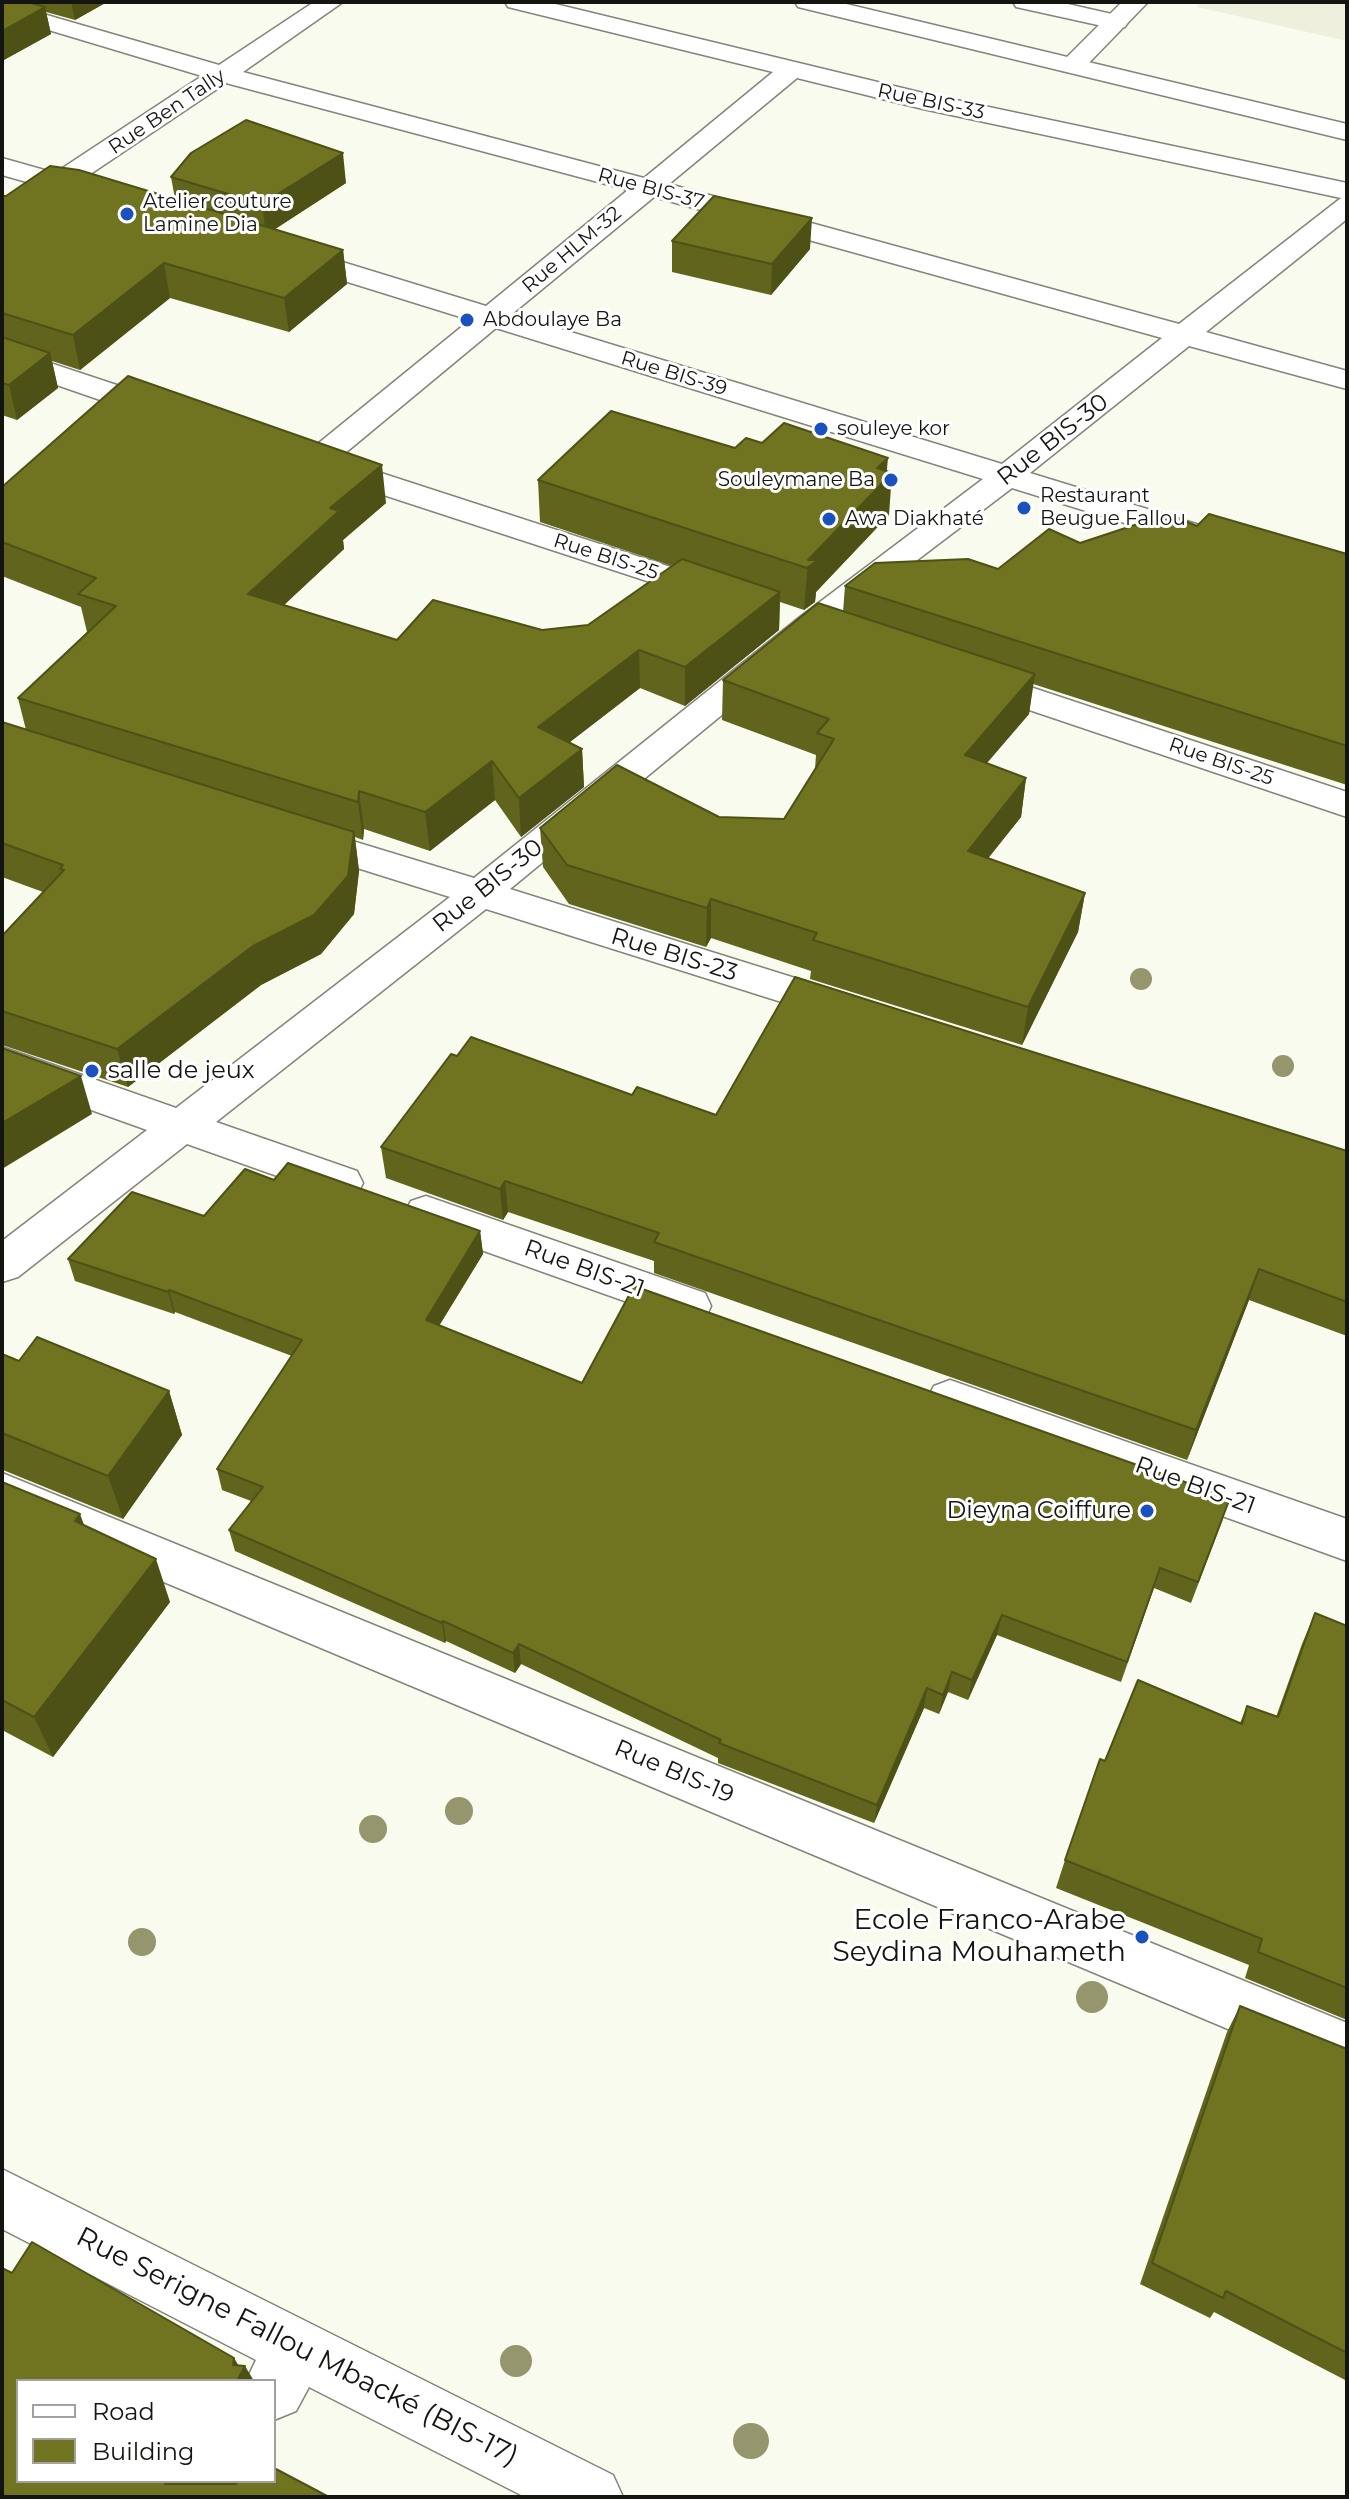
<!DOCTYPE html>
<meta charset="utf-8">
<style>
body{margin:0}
#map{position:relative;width:1349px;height:2499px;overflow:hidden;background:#fafbef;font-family:Montserrat,sans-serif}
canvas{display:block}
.frame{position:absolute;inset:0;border:4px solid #141411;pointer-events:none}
.legend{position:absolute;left:16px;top:2379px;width:260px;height:104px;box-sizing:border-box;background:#fff;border:2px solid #a1a1a0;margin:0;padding:10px 14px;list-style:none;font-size:24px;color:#141411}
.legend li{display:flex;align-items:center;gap:16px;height:40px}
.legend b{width:40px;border:2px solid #a1a1a0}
</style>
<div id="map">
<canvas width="1349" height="2499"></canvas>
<div class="frame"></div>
<ul class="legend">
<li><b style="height:10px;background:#fff"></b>Road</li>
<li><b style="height:22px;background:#707420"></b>Building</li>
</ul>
</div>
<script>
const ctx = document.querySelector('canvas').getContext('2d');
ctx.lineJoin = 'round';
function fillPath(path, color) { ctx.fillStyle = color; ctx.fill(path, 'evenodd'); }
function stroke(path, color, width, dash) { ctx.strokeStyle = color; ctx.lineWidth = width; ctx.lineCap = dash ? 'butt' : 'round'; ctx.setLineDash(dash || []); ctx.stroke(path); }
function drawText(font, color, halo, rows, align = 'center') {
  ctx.font = font + ' Montserrat,sans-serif'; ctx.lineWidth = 6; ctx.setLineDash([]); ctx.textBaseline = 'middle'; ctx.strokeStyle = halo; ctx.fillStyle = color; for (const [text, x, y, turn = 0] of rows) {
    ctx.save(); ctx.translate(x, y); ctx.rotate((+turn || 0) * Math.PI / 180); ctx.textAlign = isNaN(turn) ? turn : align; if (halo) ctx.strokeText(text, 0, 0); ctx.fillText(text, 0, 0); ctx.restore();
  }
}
const built = new Path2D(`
 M 1201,2 L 1347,2 L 1347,41 L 1197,7 Z`);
const pedestrian = new Path2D(`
 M 1013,2 L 1059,2 L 1125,17 L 1128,22 L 1125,27 L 1116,29 L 1016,7 Z`);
const minor = new Path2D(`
 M 2,2 L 219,65 L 314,2 L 343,2 L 243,72 L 644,178 L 773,72 L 508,7 L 505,2 L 547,2 L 923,93 L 1347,183 L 1347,219 L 1206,332 L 1347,371 L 1347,389 L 1189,346 L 1030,473 L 1219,531 L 1223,538 L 1219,545 L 1207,548 L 1195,545 L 1012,488 L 824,631 L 510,889 L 859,998 L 865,1008 L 859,1018 L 845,1022 L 486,909 L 216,1122 L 357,1171 L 363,1183 L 357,1195 L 342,1199 L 187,1144 L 18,1277 L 2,1282 L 2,1241 L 147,1130 L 2,1078 L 2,1047 L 176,1108 L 450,897 L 287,846 L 281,837 L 287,828 L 300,825 L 474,878 L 800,617 L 983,479 L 496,328 L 338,459 L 729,586 L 734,593 L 729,600 L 717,603 L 705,600 L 304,469 L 299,462 L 304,455 L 470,320 L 280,261 L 276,255 L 280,249 L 290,246 L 300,249 L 486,306 L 628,190 L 226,83 L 80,181 L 101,187 L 105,193 L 101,199 L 91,201 L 62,193 L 12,227 L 2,229 L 2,209 L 37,185 L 2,175 L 2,158 L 55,173 L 202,76 L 2,16 ZM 797,78 L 923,109 L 1341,198 L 1179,324 L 669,184 ZM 654,197 L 1162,338 L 1002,464 L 512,314 Z
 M 1122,2 L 1148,2 L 1081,71 L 1063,71 L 1059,66 L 1063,61 Z
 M 2,347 L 177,405 L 181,412 L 177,419 L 166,421 L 155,419 L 2,366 Z
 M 976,669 L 1347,792 L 1347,817 L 964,688 L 958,680 L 964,672 Z
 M 426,1196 L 705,1293 L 711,1306 L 705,1319 L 689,1324 L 411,1225 L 404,1213 L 411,1201 Z
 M 950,1380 L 1347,1519 L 1347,1561 L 934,1412 L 927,1399 L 934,1386 Z
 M 2,1473 L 1347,2023 L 1347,2079 L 2,1514 Z
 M 2,2169 L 613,2475 L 623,2497 L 525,2497 L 309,2387 L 296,2411 L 274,2420 L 274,2381 L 246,2381 L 256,2360 L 2,2229 Z
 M 187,2481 L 254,2481 L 247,2497 L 180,2497 Z`);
const tertiary = new Path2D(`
 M 795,2 L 838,2 L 1347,124 L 1347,140 L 798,7 Z`);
const trees = [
 [1141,979,11],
 [1283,1066,11],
 [459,1811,14],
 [373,1829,14],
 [142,1942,14],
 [1092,1997,16],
 [516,2361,16],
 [751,2441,18]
];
const wall = new Path2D(`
 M 2,2 L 107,2 L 75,20 L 46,12 L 51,34 L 2,61 Z
 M 171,177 L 346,183 L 275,229 L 343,250 L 347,284 L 289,332 L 170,298 L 80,370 L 52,361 L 58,388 L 17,420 L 2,415 L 2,196 L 175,199 Z
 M 672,241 L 810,249 L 771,295 L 672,272 Z
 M 762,443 L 887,472 L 889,515 L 816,592 L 815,602 L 804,610 L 780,602 L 779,630 L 685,706 L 640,688 L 570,742 L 582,749 L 584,787 L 521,837 L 495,800 L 430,851 L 364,829 L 363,840 L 355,837 L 359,871 L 354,914 L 321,954 L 261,985 L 128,1087 L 2,1045 L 2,936 L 43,892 L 2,877 L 2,722 L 26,730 L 18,698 L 87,632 L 81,607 L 2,576 L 2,487 L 386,503 L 343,540 L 344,549 L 284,605 L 397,640 L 542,630 L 588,625 L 672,566 L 540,522 L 538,480 Z
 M 1197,526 L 1347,554 L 1347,785 L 1033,684 L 1029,714 L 987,763 L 1026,778 L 1021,817 L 988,858 L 1085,893 L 1078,932 L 1022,1045 L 810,979 L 811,971 L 711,938 L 706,947 L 569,904 L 543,867 L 540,828 L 719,817 L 784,819 L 815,769 L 816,755 L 722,720 L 723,680 L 843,612 L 845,586 L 998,569 L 1080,543 Z
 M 457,1056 L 716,1115 L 1347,1151 L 1347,1336 L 1249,1300 L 1187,1460 L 654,1273 L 654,1261 L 508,1212 L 503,1220 L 386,1178 L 381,1147 Z
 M 274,1180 L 480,1231 L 483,1254 L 439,1326 L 582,1383 L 1223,1519 L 1191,1603 L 1154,1588 L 1121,1682 L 997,1635 L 968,1700 L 948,1692 L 939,1714 L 924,1708 L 874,1823 L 718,1763 L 718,1758 L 521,1664 L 515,1673 L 446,1641 L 445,1643 L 235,1551 L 229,1530 L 251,1501 L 222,1490 L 217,1469 L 292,1356 L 175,1312 L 174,1314 L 75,1281 L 68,1259 L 204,1216 Z
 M 2,1354 L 19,1361 L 169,1391 L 182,1435 L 123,1519 L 3,1470 L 2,1471 Z
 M 2,1482 L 84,1525 L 170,1602 L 53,1757 L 2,1730 Z
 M 1315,1613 L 1345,1625 L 1347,1618 L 1347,2020 L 1245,1978 L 1249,1965 L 1056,1888 L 1065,1860 L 1105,1761 L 1240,1723 L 1247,1706 L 1276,1717 L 1302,1644 Z
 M 1240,2006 L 1347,2049 L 1347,2381 L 1214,2312 L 1210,2318 L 1140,2284 L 1227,2032 Z`);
const shadedWall = new Path2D(`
 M 71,2 L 107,2 L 75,20 Z
 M 45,7 L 51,34 L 2,61 L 2,31 Z
 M 343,153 L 346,183 L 266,235 L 262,204 Z
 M 812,218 L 810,249 L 771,295 L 772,264 Z
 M 343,250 L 347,284 L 289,332 L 284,298 Z
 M 164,263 L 170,298 L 80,370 L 73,335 Z
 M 50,353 L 58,388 L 17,420 L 9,385 Z
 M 888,458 L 886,479 L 892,473 L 889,515 L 816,592 L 815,602 L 804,610 L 808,560 L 877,468 Z
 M 382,465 L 386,503 L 343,540 L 344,549 L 255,632 L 248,594 L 330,508 Z
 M 780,592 L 779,630 L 685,706 L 685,667 Z
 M 639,650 L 640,688 L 540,765 L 538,727 Z
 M 1035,674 L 1029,714 L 960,794 L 965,755 Z
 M 582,749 L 584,787 L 521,837 L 519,798 Z
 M 492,761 L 495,800 L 430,851 L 425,812 Z
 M 1026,778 L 1021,817 L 963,890 L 968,851 Z
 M 359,791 L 364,829 L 363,840 L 358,802 Z
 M 354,832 L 359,871 L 354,914 L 321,954 L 261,985 L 128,1087 L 117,1049 Z
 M 1085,893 L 1078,932 L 1022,1045 L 1028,1007 Z
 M 711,899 L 711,938 L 706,947 L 707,908 Z
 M 81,1076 L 92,1114 L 2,1169 L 2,1123 Z
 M 505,1181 L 508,1212 L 503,1220 L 500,1189 Z
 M 480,1231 L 483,1254 L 429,1342 L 426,1320 Z
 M 1259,1269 L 1249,1300 L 1187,1460 L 1196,1430 Z
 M 169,1290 L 175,1312 L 174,1314 L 168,1292 Z
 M 169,1391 L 182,1435 L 123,1519 L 108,1476 Z
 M 80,1514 L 96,1557 L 75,1521 Z
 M 156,1559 L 170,1602 L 53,1757 L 34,1717 Z
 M 1002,1615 L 997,1635 L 968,1700 L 972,1680 Z
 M 443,1621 L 446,1641 L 445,1643 L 442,1623 Z
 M 519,1644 L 521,1664 L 515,1673 L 513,1653 Z
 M 952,1672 L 948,1692 L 939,1714 L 943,1695 Z
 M 927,1688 L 924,1708 L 874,1823 L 877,1805 Z
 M 234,2358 L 242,2371 L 245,2366 L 254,2381 L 237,2381 L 233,2365 Z
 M 166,2481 L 186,2481 L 179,2497 L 165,2484 Z`);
const building = new Path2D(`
 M 2,2 L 27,2 L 45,7 L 2,31 Z
 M 246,120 L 343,153 L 262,204 L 171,177 L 191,153 Z
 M 50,166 L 79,170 L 343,250 L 284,298 L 164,263 L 73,335 L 2,313 L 2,196 L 6,196 Z
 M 714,196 L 812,218 L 772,264 L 672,241 Z
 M 2,337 L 50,353 L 9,385 L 2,383 Z
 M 128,376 L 382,465 L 330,508 L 339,511 L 248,594 L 397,640 L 433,600 L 542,630 L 588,625 L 682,559 L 780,592 L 685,667 L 639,650 L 538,727 L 582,749 L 519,798 L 492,761 L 425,812 L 359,791 L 358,802 L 18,698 L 116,606 L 78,594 L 96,578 L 2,542 L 2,487 Z
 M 611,411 L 735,448 L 746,438 L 762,443 L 784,423 L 888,458 L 877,468 L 892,473 L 808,560 L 818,560 L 807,568 L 538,480 Z
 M 1168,514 L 1197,526 L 1209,514 L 1347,554 L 1347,746 L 845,586 L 875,563 L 968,559 L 998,569 L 1049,529 L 1080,543 Z
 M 818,603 L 1035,674 L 965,755 L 1026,778 L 968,851 L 1085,893 L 1028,1007 L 813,940 L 817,933 L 711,899 L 707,908 L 567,865 L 540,828 L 617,765 L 719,817 L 784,819 L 834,739 L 817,733 L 829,719 L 723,680 Z
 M 2,722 L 354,832 L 348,876 L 314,915 L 253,946 L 117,1049 L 2,1011 L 2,936 L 64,870 L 60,869 L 63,865 L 2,843 Z
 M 795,977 L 1347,1151 L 1347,1302 L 1259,1269 L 1196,1430 L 654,1242 L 659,1233 L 505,1181 L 500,1189 L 381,1147 L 451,1054 L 457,1056 L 471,1037 L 632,1095 L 637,1087 L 716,1115 Z
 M 2,1048 L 81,1076 L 2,1123 Z
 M 288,1163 L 480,1231 L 426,1320 L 582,1383 L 634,1286 L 1230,1498 L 1198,1582 L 1160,1568 L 1127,1662 L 1002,1615 L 972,1680 L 952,1672 L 943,1695 L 927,1688 L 877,1805 L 719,1743 L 721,1740 L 519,1644 L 513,1653 L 443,1621 L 442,1623 L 229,1530 L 263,1487 L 217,1469 L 302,1340 L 169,1290 L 168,1292 L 68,1259 L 132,1192 L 204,1216 L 245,1169 L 274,1180 Z
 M 37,1337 L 169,1391 L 108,1476 L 2,1433 L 2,1354 L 19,1361 Z
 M 2,1482 L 80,1514 L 75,1521 L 156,1559 L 34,1717 L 2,1700 Z
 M 1315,1613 L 1347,1626 L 1347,1988 L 1258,1952 L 1262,1939 L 1065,1860 L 1100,1759 L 1105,1761 L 1138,1680 L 1242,1724 L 1247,1706 L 1278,1717 Z
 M 1240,2006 L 1347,2049 L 1347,2353 L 1226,2291 L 1223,2298 L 1152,2263 Z
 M 32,2242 L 234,2358 L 233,2365 L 245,2366 L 237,2381 L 18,2381 L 18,2481 L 166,2481 L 165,2484 L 236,2484 L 238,2481 L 274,2481 L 274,2468 L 329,2497 L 2,2497 L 2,2268 L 12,2273 Z`);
const markers = [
 [127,214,8,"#1b51bd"],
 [467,320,8,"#1b51bd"],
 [821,429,8,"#1b51bd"],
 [891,480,8,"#1b51bd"],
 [1024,508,8,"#1b51bd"],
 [829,519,8,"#1b51bd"],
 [92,1071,8,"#1b51bd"],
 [1147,1511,8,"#1b51bd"],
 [1142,1937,8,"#1b51bd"]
];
const farStreetnames = [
 ["Rue BIS-33",931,102,12],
 ["Rue Ben Tally",167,112,-34],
 ["Rue BIS-37",651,189,15],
 ["Rue HLM-32",572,250,-40],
 ["Rue BIS-39",674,374,17],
 ["Rue BIS-25",606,557,18],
 ["Rue BIS-25",1221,762,19]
];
const farPoinames = [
 ["Atelier couture",143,202],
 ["Lamine Dia",143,225],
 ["Abdoulaye Ba",483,320],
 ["souleye kor",837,429],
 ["Souleymane Ba",875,480,"right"],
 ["Restaurant",1040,496],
 ["Beugue Fallou",1040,519],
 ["Awa Diakhaté",845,519]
];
const streetNames = [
 ["Rue BIS-30",1053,440,-38],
 ["Rue BIS-30",488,886,-39],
 ["Rue BIS-23",674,955,17],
 ["Rue BIS-21",584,1269,20],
 ["Rue BIS-21",1195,1486,20],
 ["Rue BIS-19",674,1772,23]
];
const poiNames = [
 ["salle de jeux",108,1071],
 ["Dieyna Coiffure",1131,1511,"right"]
];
const nearPoinames = [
 ["Ecole Franco-Arabe",1126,1921],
 ["Seydina Mouhameth",1126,1953]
];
const nearStreetnames = [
 ["Rue Serigne Fallou Mbacké (BIS-17)",297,2347,27]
];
fillPath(built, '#eef0dd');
stroke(pedestrian, '#83847a', 3);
stroke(minor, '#83847a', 3);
stroke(tertiary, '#83847a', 3);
fillPath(pedestrian, '#fff');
fillPath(minor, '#fff');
fillPath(tertiary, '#fff');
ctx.fillStyle = '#95966d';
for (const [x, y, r] of trees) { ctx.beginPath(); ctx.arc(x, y, r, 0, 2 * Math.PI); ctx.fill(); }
fillPath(wall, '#60641c');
fillPath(shadedWall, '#4e5116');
fillPath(building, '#707420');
stroke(building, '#4e5116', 2);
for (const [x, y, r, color] of markers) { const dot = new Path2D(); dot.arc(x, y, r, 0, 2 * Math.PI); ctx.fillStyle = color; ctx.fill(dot); stroke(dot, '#fff', 3); }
drawText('20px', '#141411', '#fff', farStreetnames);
drawText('20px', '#141411', '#fff', farPoinames, 'left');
drawText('24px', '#141411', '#fff', streetNames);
drawText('24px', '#141411', '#fff', poiNames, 'left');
drawText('28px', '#141411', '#fff', nearPoinames, 'right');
drawText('28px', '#141411', '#fff', nearStreetnames);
</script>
